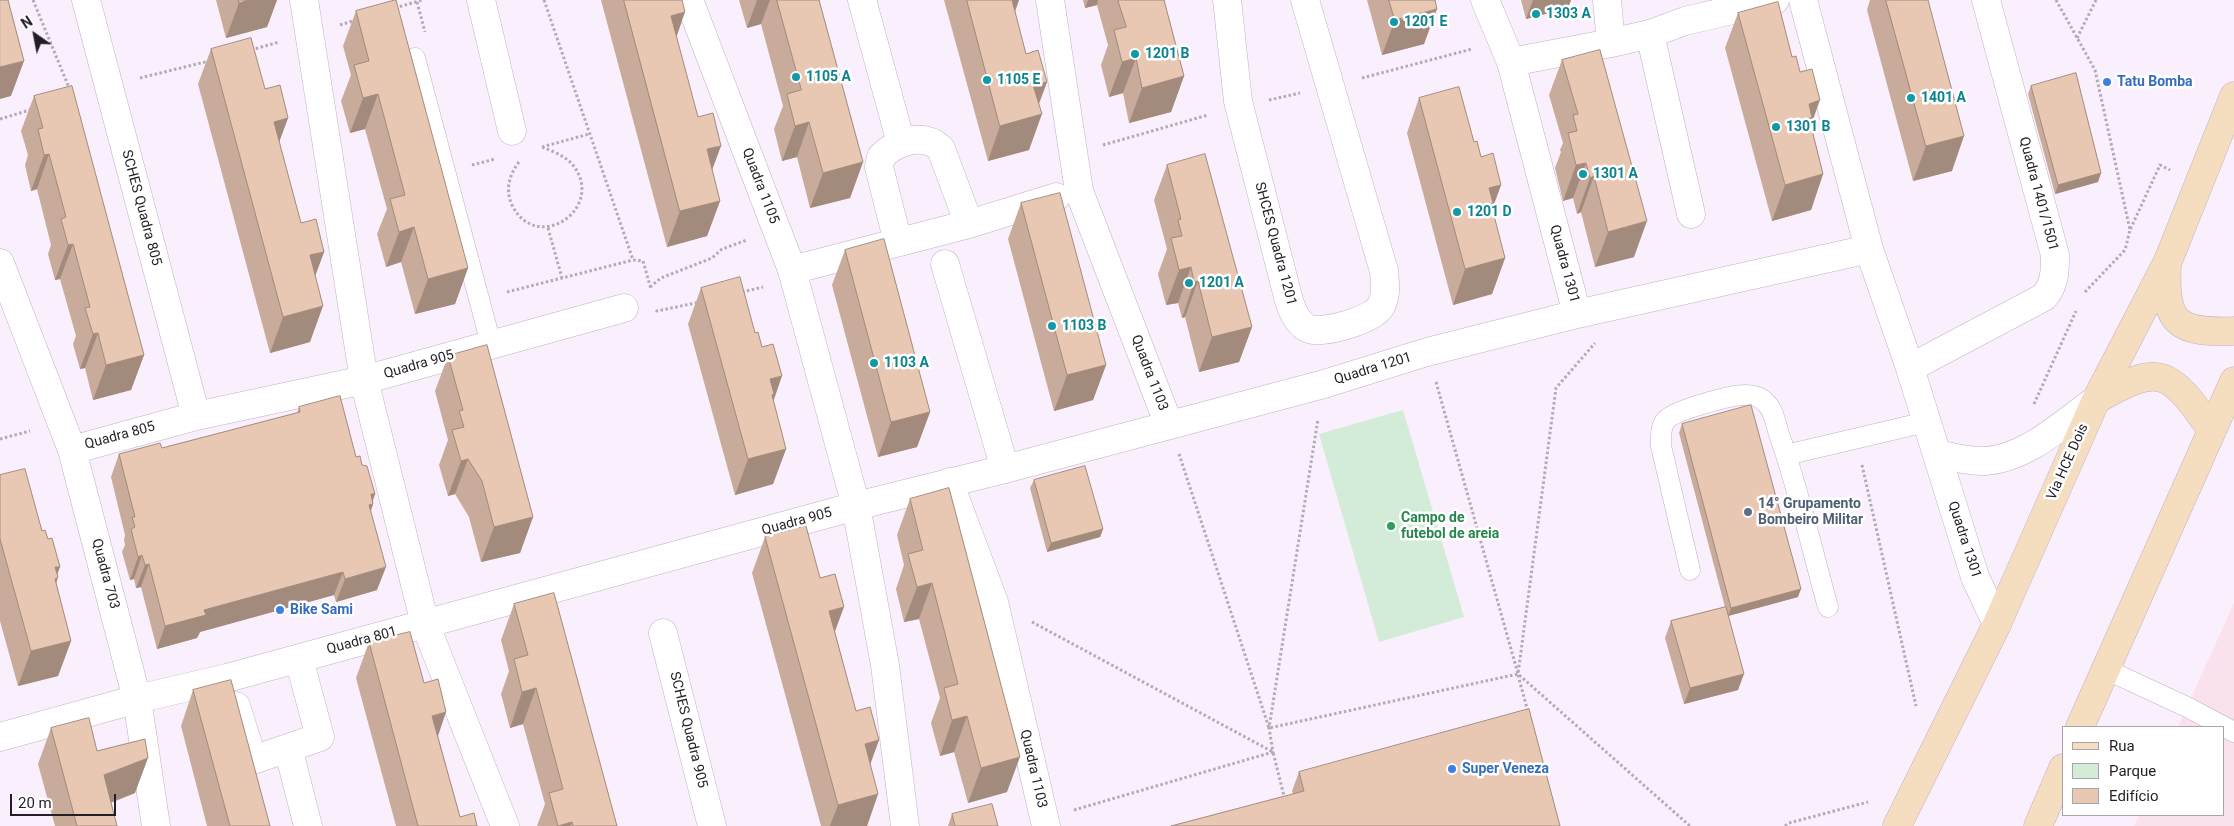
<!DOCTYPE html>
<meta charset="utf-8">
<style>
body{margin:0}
#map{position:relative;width:2234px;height:826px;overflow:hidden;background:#faeffc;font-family:Roboto,sans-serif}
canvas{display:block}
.legend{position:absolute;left:2062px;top:726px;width:162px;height:90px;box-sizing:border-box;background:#fff;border:1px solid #a7a5a8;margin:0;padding:6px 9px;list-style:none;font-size:15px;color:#241e26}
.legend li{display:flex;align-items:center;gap:10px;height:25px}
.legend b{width:25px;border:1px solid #a7a5a8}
.north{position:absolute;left:10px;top:10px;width:50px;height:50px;-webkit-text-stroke:4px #fff;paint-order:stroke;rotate:327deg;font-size:14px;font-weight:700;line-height:20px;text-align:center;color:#241e26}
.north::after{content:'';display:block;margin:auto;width:18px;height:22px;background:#241e26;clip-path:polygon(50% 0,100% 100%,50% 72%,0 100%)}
.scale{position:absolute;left:10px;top:794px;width:106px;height:22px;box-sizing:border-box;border:2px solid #241e26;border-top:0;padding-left:6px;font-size:15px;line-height:18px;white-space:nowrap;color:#241e26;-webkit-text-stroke:4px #fff;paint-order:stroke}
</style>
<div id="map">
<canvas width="2234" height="826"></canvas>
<ul class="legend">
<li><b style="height:6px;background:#f4debf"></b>Rua</li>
<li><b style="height:14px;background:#d3ecd7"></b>Parque</li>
<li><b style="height:14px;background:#e8c7b3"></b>Edifício</li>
</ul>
<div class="north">N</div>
<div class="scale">20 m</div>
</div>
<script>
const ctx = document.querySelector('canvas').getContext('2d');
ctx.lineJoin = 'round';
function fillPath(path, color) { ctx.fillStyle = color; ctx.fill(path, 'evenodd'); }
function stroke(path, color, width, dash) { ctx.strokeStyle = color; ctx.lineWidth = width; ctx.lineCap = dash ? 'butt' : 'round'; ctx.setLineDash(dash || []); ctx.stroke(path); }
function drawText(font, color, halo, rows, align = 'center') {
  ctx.font = font + ' Roboto,sans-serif'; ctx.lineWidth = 5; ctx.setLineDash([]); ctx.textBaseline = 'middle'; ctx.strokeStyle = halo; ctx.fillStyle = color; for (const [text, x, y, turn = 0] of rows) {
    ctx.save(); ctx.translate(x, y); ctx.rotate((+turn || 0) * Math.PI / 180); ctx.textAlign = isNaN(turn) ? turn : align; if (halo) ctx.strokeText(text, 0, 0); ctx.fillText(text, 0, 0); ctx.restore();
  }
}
const medical = new Path2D(`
 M 2234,603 L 2234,826 L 2134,826 L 2139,815 L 2223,815 L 2223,727 L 2178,727 Z`);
const green = new Path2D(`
 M 1403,410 L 1464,617 L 1379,642 L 1319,434 Z`);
const path = new Path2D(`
 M 33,0 L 70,90
 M 544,0 L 633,260 L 643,261 L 651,289
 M 2056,0 L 2095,70 L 2130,230 L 2160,165 L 2170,170
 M 417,2 L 425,32
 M 395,8 L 422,0
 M 340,25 L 356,20
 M 2077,38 L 2096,0
 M 251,50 L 279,42
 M 140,78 L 209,61
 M 1362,78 L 1472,49
 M 1269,100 L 1300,93
 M 0,119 L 33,109
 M 1103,145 L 1208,115
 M 542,147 L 589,134
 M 519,162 C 509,175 505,190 512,205 C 537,256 608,207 572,164 C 565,156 552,151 542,147
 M 472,165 L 495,159
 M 548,228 L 562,278
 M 650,287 L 661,278 L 712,258 L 722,249 L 747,240
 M 507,292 L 633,260
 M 742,292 L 763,287
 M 2085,292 L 2125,250 L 2130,230
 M 656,310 L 657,311 L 700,302
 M 1436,382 L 1518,674 L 1690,826
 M 2034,404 L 2076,311
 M 0,439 L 30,431
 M 1179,454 L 1269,728 L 1518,674 L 1556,388 L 1595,343
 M 1862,465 L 1916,706
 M 1032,622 L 1273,752 L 1285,800
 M 1518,675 L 1528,712
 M 1074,810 L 1273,752 L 1269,728 L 1318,419
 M 1785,826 L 1789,823 L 1868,802`);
const service = new Path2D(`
 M 415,58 L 491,344
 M 1786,455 L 1926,422
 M 1690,570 L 1661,446 C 1661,437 1660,427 1666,420 C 1675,410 1731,395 1745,395 C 1753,395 1761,397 1766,403 C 1774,410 1776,425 1779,434 C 1799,491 1812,550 1828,607
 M 2105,669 L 2187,707 L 2234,732`);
const minor = new Path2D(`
 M 86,0 L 196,416
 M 304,0 L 364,380 L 425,624 L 505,826
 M 481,0 L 512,131
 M 689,0 L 792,270 L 856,506 L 885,665 L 905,826
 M 862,0 L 901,143
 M 1050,0 L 1079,191 L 1169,425
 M 1227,0 L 1238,101 L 1288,297 C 1291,308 1297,324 1309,329 C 1324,334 1373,320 1381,306 C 1387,294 1385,283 1384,271 L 1305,0
 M 1485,0 L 1511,62 L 1577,314
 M 1607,0 L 1611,43
 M 1803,0 L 1869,249 L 1910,368 L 1975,577 L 1997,624
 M 1650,34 L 1691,214
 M 1511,62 L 1611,43 L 1650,34 L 1685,21 L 1775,0
 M 898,242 L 879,167 L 881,157 C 896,141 924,132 941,149 L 969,224
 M 0,263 L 72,450 L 137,699 L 156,826
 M 945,264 L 1005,469
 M 792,270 L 969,224 L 1056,197
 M 1910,368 L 2044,297 C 2055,284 2055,272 2055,255 L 1986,0
 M 72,450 L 196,416 L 364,380 L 624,308
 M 1937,454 C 1953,457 1970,462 1986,461 C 2028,458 2063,423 2096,400
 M 949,482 L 994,602 L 1046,826
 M 663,633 L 712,826
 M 236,706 L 253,760 L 320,737 L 299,659
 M 0,737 L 137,699 L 227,678 L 856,506 L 1005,469 L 1324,384 L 1427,352 L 1577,314 L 1869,249
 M 288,748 L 308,826`);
const secondary = new Path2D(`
 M 2167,265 C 2164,324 2177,333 2234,331
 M 2096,400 C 2161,362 2169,370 2211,429
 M 2080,727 L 2234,381
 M 1897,826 L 1997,624 L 2096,400 L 2168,261 L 2234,96
 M 2038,826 L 2063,768`);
const wall = new Path2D(`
 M 216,0 L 277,0 L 267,27 L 226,38 Z
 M 601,0 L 682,0 L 676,37 L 720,201 L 707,236 L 667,247 Z
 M 739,0 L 819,0 L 863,162 L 850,198 L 810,208 L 797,157 L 782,161 L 774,129 L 783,106 L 761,24 L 747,28 Z
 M 944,0 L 1019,0 L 1015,12 L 1026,54 L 1047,82 L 1039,104 L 1029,150 L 988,161 Z
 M 1083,0 L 1164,0 L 1184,76 L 1171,112 L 1129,123 L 1123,93 L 1109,97 L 1101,65 L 1108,45 L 1097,5 L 1085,8 Z
 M 1367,0 L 1435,0 L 1424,44 L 1382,55 Z
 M 1521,0 L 1571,0 L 1568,8 L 1526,19 Z
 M 1870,0 L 1928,0 L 1952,171 L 1913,181 L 1867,10 Z
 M 356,11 L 468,268 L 455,304 L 415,314 L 401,262 L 386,267 L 377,234 L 387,209 L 365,129 L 350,133 L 341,101 L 351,75 L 343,46 Z
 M 1738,13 L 1792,57 L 1811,125 L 1823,174 L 1811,210 L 1772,221 L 1725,48 Z
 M 211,49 L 265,89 L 288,118 L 279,142 L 301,223 L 324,252 L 315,276 L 310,342 L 270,353 L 198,84 Z
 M 1562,60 L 1634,257 L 1595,267 L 1581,212 L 1577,214 L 1573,198 L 1563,201 L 1555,168 L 1561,152 L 1560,150 L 1563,143 L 1549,95 Z
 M 2031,86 L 2098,182 L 2055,194 L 2028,94 Z
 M 34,96 L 144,355 L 131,390 L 93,400 L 85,368 L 80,369 L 73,344 L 76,336 L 60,279 L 55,280 L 48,254 L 51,245 L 37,189 L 31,191 L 25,165 L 28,155 L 21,131 Z
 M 1419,98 L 1474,142 L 1481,157 L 1501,185 L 1492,210 L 1505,258 L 1492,294 L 1453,305 L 1407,133 Z
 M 1167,165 L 1252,327 L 1239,362 L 1199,372 L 1185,317 L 1182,318 L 1178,303 L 1166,305 L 1158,274 L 1167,249 L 1154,200 Z
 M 1021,203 L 1106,365 L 1093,400 L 1054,411 L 1008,239 Z
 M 845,250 L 930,412 L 917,447 L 878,457 L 832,285 Z
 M 701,288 L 773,401 L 786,449 L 773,484 L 735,495 L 688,324 Z
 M 448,356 L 533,517 L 520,553 L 481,562 L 469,517 L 455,494 L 448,496 L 439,465 L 448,440 L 435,391 Z
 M 299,407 L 356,457 L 362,465 L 375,494 L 373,501 L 373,504 L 371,511 L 377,590 L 336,602 L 334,595 L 200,632 L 197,638 L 157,649 L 141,587 L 136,588 L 134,579 L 130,580 L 122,552 L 125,545 L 124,540 L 125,535 L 111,477 L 119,454 L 162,448 L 297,413 Z
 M 1682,424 L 1798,597 L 1728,616 L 1738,690 L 1684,704 L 1665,638 L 1671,621 L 1725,607 L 1679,433 Z
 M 0,475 L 42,531 L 58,577 L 56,584 L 71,641 L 58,676 L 18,686 L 0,621 Z
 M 1034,480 L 1103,529 L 1100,537 L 1047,552 L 1030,488 Z
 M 910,499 L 1007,792 L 968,803 L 954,752 L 940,756 L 931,723 L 940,698 L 919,619 L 904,622 L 896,589 L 904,565 L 897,535 Z
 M 765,537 L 835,632 L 856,711 L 879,740 L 870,764 L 878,794 L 867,826 L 821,826 L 752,573 Z
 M 514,604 L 617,826 L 537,826 L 545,804 L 523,724 L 510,728 L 501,694 L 509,671 L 501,640 Z
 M 369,642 L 438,736 L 460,817 L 477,826 L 396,826 L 356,678 Z
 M 193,690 L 270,826 L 207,826 L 181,726 Z
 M 51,728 L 97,751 L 135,793 L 111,803 L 117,826 L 55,826 L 38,764 Z
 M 1299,772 L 1560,826 L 1293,794 L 1292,791 Z
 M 952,814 L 998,826 L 948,826 Z`);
const shadedWall = new Path2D(`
 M 249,0 L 277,0 L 267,27 L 226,38 L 239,3 Z
 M 757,0 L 770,0 L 761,24 L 747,28 Z
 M 1008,0 L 1019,0 L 1009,27 Z
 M 1088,0 L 1098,0 L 1097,5 L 1085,8 Z
 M 1533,0 L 1571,0 L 1568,8 L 1526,19 Z
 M 1437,9 L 1424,44 L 1382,55 L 1395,20 Z
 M 685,12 L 673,47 L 671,16 Z
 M 1136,58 L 1123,93 L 1109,97 L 1122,62 Z
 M 24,61 L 11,96 L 0,99 L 0,67 Z
 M 1184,76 L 1171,112 L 1129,123 L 1142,88 Z
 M 1047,82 L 1034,116 L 1042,114 L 1029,150 L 988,161 L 1000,126 L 1033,85 Z
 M 378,94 L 365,129 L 350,133 L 363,98 Z
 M 1820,100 L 1807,136 L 1809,104 Z
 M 288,118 L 275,153 L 274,122 Z
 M 809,122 L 797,157 L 782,161 L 795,126 Z
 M 1964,136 L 1952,171 L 1913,181 L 1926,146 Z
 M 721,146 L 708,181 L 707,149 Z
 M 49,154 L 37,189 L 31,191 L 44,155 Z
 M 863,162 L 850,198 L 810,208 L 823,173 Z
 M 1586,163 L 1573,198 L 1563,201 L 1576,165 Z
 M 2101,173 L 2098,182 L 2055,194 L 2058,185 Z
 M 1823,174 L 1811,210 L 1772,221 L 1785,185 Z
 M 1594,176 L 1581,212 L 1577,214 L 1590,178 Z
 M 1501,185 L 1488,220 L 1489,188 Z
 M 720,201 L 707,236 L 667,247 L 680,211 Z
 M 1647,221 L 1634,257 L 1595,267 L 1608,232 Z
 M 414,227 L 401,262 L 386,267 L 399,232 Z
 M 73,244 L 60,279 L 55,280 L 68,245 Z
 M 324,252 L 311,287 L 310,255 Z
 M 1505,258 L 1492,294 L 1453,305 L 1465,269 Z
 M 1191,267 L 1178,303 L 1166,305 L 1179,270 Z
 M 468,268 L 455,304 L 415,314 L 428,279 Z
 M 1198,281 L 1185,317 L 1182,318 L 1194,282 Z
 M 323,306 L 310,342 L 270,353 L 283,317 Z
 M 1252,327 L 1239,362 L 1199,372 L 1212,337 Z
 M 98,333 L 85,368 L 80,369 L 93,334 Z
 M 144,355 L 131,390 L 93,400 L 106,365 Z
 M 1106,365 L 1093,400 L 1054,411 L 1067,375 Z
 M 782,376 L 770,411 L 770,379 Z
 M 930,412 L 917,447 L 878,457 L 891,422 Z
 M 786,449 L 773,484 L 735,495 L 748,459 Z
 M 468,459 L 455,494 L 448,496 L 461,461 Z
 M 371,494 L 375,494 L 371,505 L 373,504 L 365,527 Z
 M 533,517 L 520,553 L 481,562 L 494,527 Z
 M 1103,529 L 1100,537 L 1047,552 L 1051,543 Z
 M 142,555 L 134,579 L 130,580 L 138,557 Z
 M 149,564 L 141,587 L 136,588 L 145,565 Z
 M 55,567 L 60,567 L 56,578 L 58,577 L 46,613 Z
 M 386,567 L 377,590 L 336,602 L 345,579 Z
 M 343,572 L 334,595 L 200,632 L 197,638 L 157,649 L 165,626 L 204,610 Z
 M 932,583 L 919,619 L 904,622 L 917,587 Z
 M 1801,589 L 1798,597 L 1728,616 L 1731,608 Z
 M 844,607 L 831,642 L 829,611 Z
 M 71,641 L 58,676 L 18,686 L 31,651 Z
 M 1744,674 L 1738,690 L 1684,704 L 1690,688 Z
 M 536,688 L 523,724 L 510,728 L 522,692 Z
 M 446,712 L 434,748 L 432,716 Z
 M 967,716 L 954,752 L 940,756 L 952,720 Z
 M 879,740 L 866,776 L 865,744 Z
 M 1020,757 L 1007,792 L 968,803 L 981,768 Z
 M 148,758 L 135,793 L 91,810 L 104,775 Z
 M 878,794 L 867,826 L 830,826 L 838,805 Z
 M 572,822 L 570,826 L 558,826 Z`);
const building = new Path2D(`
 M 0,0 L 8,0 L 24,61 L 0,67 Z
 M 239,0 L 249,0 L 239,3 Z
 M 395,0 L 396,0 L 468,268 L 428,279 L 414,227 L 399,232 L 390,199 L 405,195 L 378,94 L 363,98 L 354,65 L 369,61 L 356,11 Z
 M 624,0 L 682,0 L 685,12 L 671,16 L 698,117 L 713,113 L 721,146 L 707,149 L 720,201 L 680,211 Z
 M 777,0 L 819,0 L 863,162 L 823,173 L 809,122 L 795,126 L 787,94 L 801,90 Z
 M 967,0 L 1012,0 L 1026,54 L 1038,50 L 1047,82 L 1033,85 L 1042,114 L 1000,126 Z
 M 1118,0 L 1164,0 L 1184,76 L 1142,88 L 1136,58 L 1122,62 L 1114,30 L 1126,27 Z
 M 1389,0 L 1435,0 L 1437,9 L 1395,20 Z
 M 1886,0 L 1928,0 L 1964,136 L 1926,146 Z
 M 1778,2 L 1792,57 L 1796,56 L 1800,72 L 1812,69 L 1820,100 L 1809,104 L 1812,118 L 1809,118 L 1823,174 L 1785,185 L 1738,13 Z
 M 251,38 L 265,89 L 280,85 L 288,118 L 274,122 L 301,223 L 316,219 L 324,252 L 310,255 L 323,306 L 283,317 L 211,49 Z
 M 1600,50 L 1647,221 L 1608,232 L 1594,176 L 1590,178 L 1586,163 L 1576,165 L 1568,133 L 1577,131 L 1573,115 L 1578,114 L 1562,60 Z
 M 2076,73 L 2101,173 L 2058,185 L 2031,86 Z
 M 72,86 L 144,355 L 106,365 L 98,333 L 93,334 L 85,308 L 90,307 L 73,244 L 68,245 L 61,219 L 66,217 L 49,154 L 44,155 L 38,129 L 43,128 L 34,96 Z
 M 1459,87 L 1474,142 L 1477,141 L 1481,157 L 1493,153 L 1501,185 L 1489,188 L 1493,203 L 1491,204 L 1505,258 L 1465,269 L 1419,98 Z
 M 1205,154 L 1252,327 L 1212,337 L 1198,281 L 1194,282 L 1191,267 L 1179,270 L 1171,238 L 1182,236 L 1178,220 L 1181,219 L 1167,165 Z
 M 1060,193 L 1106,365 L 1067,375 L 1021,203 Z
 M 884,239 L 930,412 L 891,422 L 845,250 Z
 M 740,277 L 755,333 L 758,332 L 762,347 L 773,344 L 782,376 L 770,379 L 774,394 L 772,395 L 786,449 L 748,459 L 701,288 Z
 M 487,345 L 533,517 L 494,527 L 482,481 L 468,459 L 461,461 L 452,430 L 464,427 L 459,411 L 463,410 L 448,356 Z
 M 340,396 L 356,457 L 360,456 L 362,465 L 367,466 L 375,494 L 371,494 L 373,504 L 369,505 L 386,567 L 345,579 L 343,572 L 204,610 L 206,615 L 165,626 L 149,564 L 145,565 L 142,555 L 138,557 L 131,529 L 135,527 L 132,517 L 135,517 L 119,454 L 160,443 L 162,448 L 300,412 L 299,407 Z
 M 1751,405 L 1801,589 L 1731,608 L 1682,424 Z
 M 1085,466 L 1103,529 L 1051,543 L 1034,480 Z
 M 25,469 L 42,531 L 45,530 L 48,539 L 52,538 L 60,567 L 55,567 L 58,577 L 55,579 L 71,641 L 31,651 L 0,539 L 0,475 Z
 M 949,488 L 1020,757 L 981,768 L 967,716 L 952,720 L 944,688 L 958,684 L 932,583 L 917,587 L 908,554 L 923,550 L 910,499 Z
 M 806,526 L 820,578 L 835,574 L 844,607 L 829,611 L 856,711 L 870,707 L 879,740 L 865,744 L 878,794 L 838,805 L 765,537 Z
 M 554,593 L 617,826 L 573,826 L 572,822 L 558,826 L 549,793 L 563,789 L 536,688 L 522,692 L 514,659 L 528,655 L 514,604 Z
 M 1726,607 L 1744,674 L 1690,688 L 1671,621 Z
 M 410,632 L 424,683 L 438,679 L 446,712 L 432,716 L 460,817 L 474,813 L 477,826 L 418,826 L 369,642 Z
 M 231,680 L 270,826 L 230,826 L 193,690 Z
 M 1529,709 L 1560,826 L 1171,826 L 1304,791 L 1299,772 Z
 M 89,718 L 97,751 L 145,739 L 148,758 L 104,775 L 117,826 L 77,826 L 51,728 Z
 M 992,804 L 998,826 L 955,826 L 952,814 Z`);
const markers = [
 [1536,14,5,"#0f9aa8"],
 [1394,22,5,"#0f9aa8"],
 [1135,54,5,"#0f9aa8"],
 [796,77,5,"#0f9aa8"],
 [987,80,5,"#0f9aa8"],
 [2107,82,5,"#3f7fe0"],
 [1911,98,5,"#0f9aa8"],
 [1776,127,5,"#0f9aa8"],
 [1583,174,5,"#0f9aa8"],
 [1457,212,5,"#0f9aa8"],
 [1189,283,5,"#0f9aa8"],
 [1052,326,5,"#0f9aa8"],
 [874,363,5,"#0f9aa8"],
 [1748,512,5,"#5c6f8a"],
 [1391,526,5,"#2e9e5b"],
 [280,610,5,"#3f7fe0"],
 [1452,769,5,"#3f7fe0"]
];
const cultureNames = [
 ["1303 A",1546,14],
 ["1201 E",1404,22],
 ["1201 B",1145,54],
 ["1105 A",806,77],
 ["1105 E",997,80],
 ["1401 A",1921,98],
 ["1301 B",1786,127],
 ["1301 A",1593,174],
 ["1201 D",1467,212],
 ["1201 A",1199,283],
 ["1103 B",1062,326],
 ["1103 A",884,363]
];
const shopNames = [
 ["Tatu Bomba",2117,82],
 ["Bike Sami",290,610],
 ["Super Veneza",1462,769]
];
const streetNames = [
 ["Quadra 1105",760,186,69],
 ["Quadra 1401/1501",2038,194,75],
 ["SCHES Quadra 805",141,208,75],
 ["SHCES Quadra 1201",1275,244,75],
 ["Quadra 1301",1564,264,75],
 ["Quadra 905",419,365,-16],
 ["Quadra 1201",1373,369,-17],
 ["Quadra 1103",1149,373,69],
 ["Quadra 805",120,436,-15],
 ["Via HCE Dois",2068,462,-66],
 ["Quadra 905",797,522,-15],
 ["Quadra 1301",1964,540,72],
 ["Quadra 703",105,574,75],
 ["Quadra 801",362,641,-15],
 ["SCHES Quadra 905",688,730,76],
 ["Quadra 1103",1033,769,77]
];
const serviceNames = [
 ["14° Grupamento",1758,504],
 ["Bombeiro Militar",1758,520]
];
const leisureNames = [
 ["Campo de",1401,518],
 ["futebol de areia",1401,534]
];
fillPath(medical, '#fae2ec');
fillPath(green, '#d3ecd7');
stroke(service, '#c1b0c5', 21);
stroke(minor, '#c1b0c5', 29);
stroke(secondary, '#c1b0c5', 29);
stroke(path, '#b3aab5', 3, [2.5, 2.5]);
stroke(service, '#fff', 20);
stroke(minor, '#fff', 28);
stroke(secondary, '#f4debf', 28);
fillPath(wall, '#c8ab9a');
fillPath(shadedWall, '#a28b7d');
fillPath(building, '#e8c7b3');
stroke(building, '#a28b7d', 1);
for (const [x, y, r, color] of markers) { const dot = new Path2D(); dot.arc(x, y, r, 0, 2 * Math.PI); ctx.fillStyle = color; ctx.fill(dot); stroke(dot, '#fff', 2); }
drawText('bold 14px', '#0d838f', '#fff', cultureNames, 'left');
drawText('bold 14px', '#366cbe', '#fff', shopNames, 'left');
drawText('14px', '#241e26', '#fff', streetNames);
drawText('bold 14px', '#4e5e75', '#fff', serviceNames, 'left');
drawText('bold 14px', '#27864d', '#fff', leisureNames, 'left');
</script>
